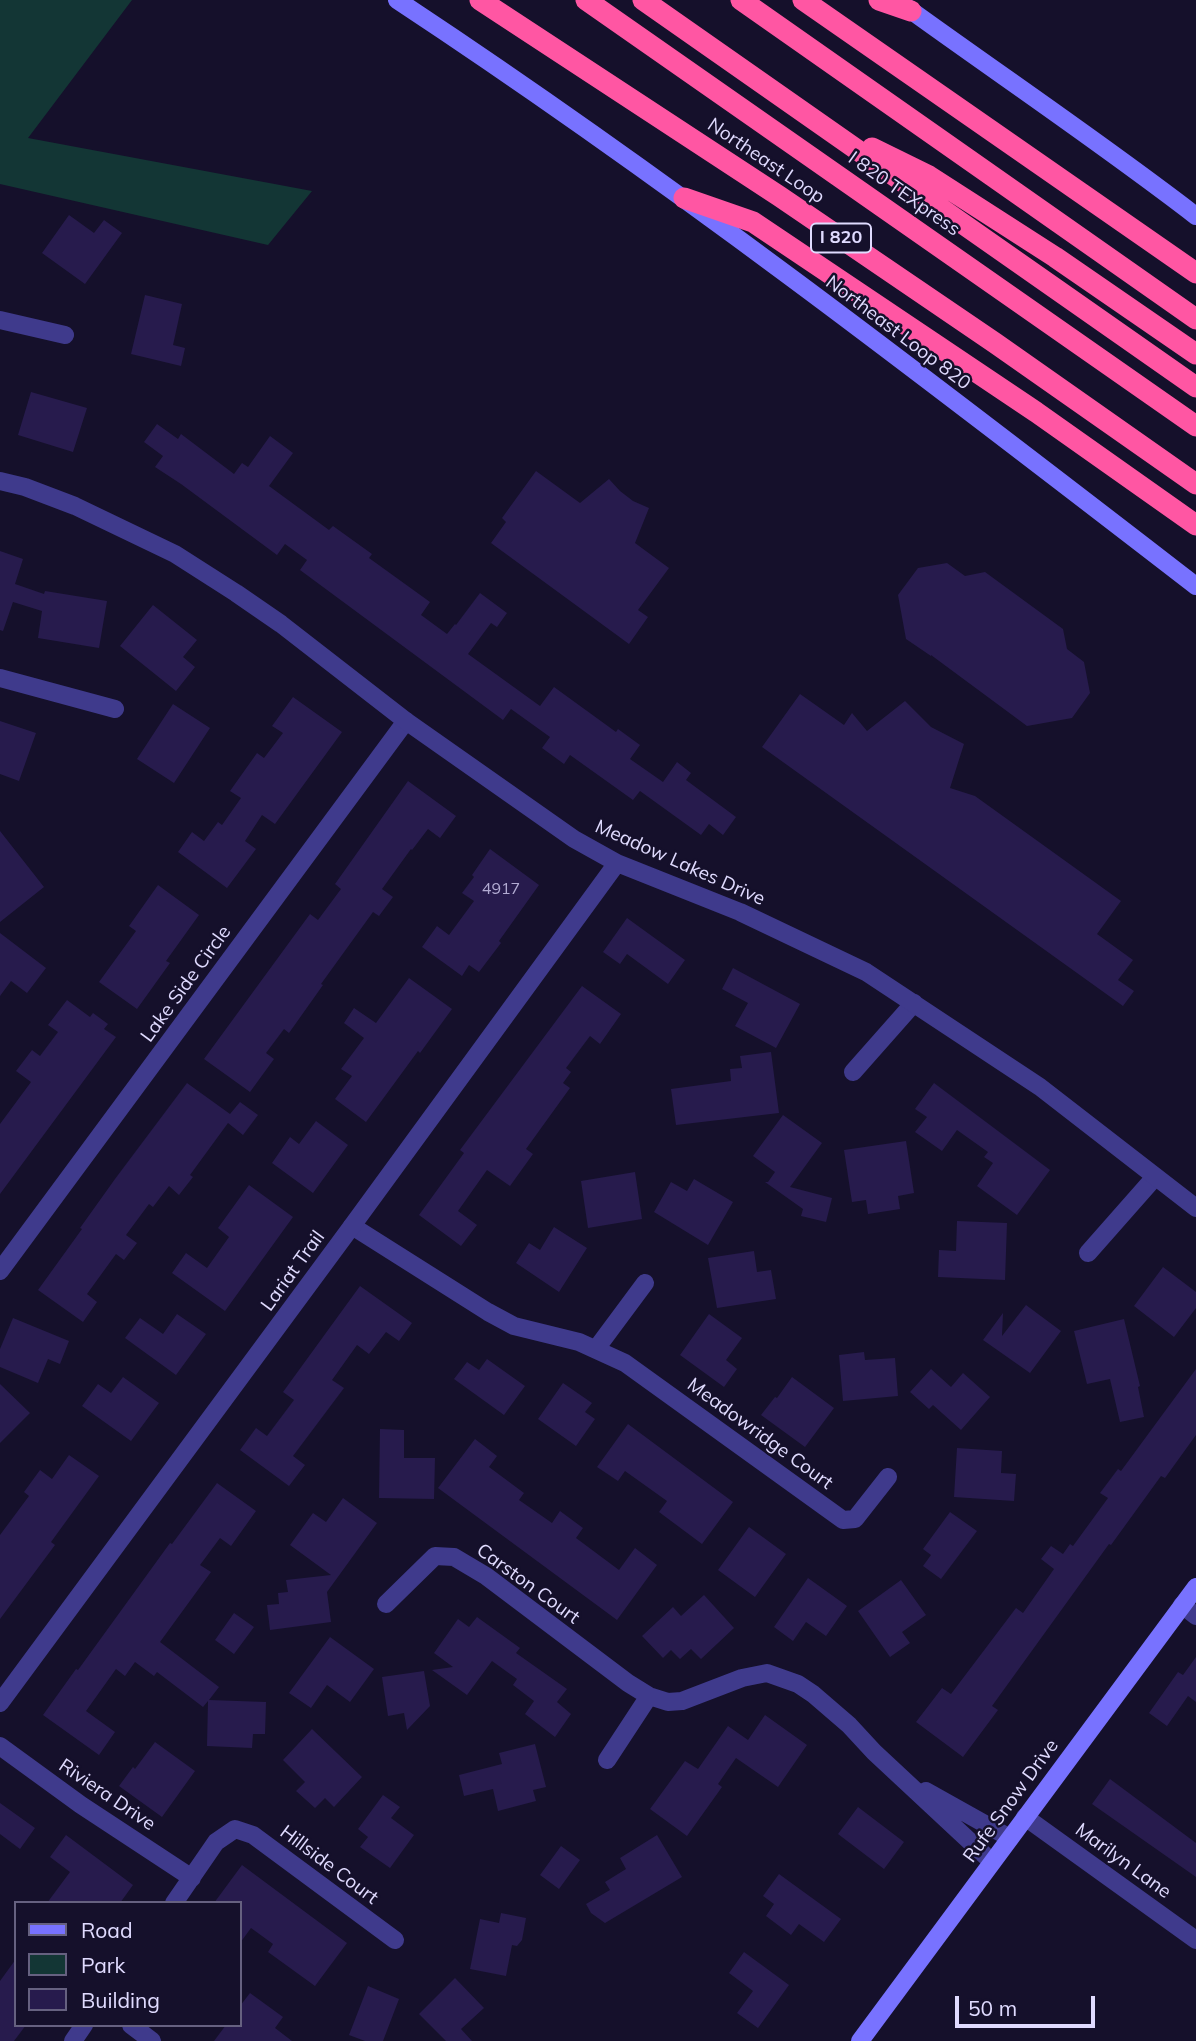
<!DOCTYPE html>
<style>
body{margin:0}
#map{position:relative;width:1196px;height:2041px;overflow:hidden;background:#15102b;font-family:Mulish,sans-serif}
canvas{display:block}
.legend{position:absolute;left:14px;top:1901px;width:228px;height:126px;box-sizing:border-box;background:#15102b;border:2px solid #666180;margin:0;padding:9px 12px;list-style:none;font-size:21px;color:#e0dbff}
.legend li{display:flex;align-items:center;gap:14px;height:35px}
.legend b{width:35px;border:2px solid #666180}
.scale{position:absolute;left:955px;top:1996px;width:140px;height:32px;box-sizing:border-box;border:4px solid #e0dbff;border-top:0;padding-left:9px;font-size:21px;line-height:24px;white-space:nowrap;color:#e0dbff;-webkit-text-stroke:5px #15102b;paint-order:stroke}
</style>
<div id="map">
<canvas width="1196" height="2041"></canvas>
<ul class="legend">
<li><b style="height:9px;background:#7872ff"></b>Road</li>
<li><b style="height:19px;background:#133635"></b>Park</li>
<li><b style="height:19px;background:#271b4d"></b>Building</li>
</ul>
<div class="scale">50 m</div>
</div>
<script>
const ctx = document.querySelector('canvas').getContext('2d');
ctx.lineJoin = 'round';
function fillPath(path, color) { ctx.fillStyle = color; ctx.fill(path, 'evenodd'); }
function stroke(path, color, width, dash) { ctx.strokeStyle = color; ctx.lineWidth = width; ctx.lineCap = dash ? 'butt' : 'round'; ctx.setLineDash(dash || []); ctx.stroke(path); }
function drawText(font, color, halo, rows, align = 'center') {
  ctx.font = font + ' Mulish,sans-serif'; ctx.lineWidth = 5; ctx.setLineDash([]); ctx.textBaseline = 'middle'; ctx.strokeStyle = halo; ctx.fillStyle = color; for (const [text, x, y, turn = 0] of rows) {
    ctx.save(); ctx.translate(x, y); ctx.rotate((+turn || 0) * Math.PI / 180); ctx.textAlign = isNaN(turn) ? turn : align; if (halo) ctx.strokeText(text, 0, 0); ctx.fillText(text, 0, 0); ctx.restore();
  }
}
const green = new Path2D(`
 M 0,0 L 132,0 L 28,138 L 312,191 L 268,245 L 0,184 Z`);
const building = new Path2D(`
 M 69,215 L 94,233 L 104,220 L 122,233 L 85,284 L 42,253 Z
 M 145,295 L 182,304 L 173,345 L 185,348 L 181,366 L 131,354 Z
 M 31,392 L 87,408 L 73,452 L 18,435 Z
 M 157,424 L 178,439 L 181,434 L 234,474 L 242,463 L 248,467 L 270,436 L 293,453 L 269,486 L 329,530 L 333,526 L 372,554 L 369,558 L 430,602 L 421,615 L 447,634 L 455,624 L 456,625 L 480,593 L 507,613 L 497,627 L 491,623 L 468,654 L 540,706 L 554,687 L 616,732 L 618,729 L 640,745 L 630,759 L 663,782 L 677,762 L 691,773 L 686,780 L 736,817 L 723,835 L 709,824 L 701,835 L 640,791 L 633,800 L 570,755 L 564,764 L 542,748 L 550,737 L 511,709 L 503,720 L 300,570 L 307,560 L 285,544 L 277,555 L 181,484 L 155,467 L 163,456 L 144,442 Z
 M 536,471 L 580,503 L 609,479 L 620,491 L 633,501 L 649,508 L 635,543 L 669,568 L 638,610 L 648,617 L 629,644 L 491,543 L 506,522 L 502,518 Z
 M 0,551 L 23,559 L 15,584 L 44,594 L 45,591 L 107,601 L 99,648 L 38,638 L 42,611 L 13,602 L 3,631 L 0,630 Z
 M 947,563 L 965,576 L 985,572 L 1063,629 L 1067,649 L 1084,662 L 1090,693 L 1072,718 L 1027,726 L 931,655 L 931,656 L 906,639 L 898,595 L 918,568 Z
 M 153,605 L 197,640 L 183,657 L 195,667 L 176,691 L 120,646 Z
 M 800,694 L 844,725 L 852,713 L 867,731 L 905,701 L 931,727 L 964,744 L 950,788 L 975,796 L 1121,901 L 1097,934 L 1133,960 L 1118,980 L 1134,991 L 1123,1006 L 762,747 Z
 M 293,697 L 342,732 L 275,824 L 262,815 L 245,841 L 256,849 L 227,888 L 178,852 L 192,832 L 204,841 L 218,822 L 222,825 L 241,798 L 230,791 L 257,753 L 264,758 L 283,733 L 272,726 Z
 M 173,704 L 210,728 L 174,783 L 137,759 Z
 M 0,721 L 36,733 L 19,781 L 0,774 Z
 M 408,781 L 456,816 L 440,838 L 428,829 L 412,850 L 411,849 L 382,889 L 393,897 L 379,916 L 373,912 L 321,984 L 323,985 L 289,1033 L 284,1029 L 266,1053 L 274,1059 L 250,1092 L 204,1059 L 310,914 L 318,920 L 341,889 L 335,884 Z
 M 0,831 L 44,887 L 0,922 Z
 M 490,849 L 539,885 L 499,941 L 501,943 L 479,972 L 469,965 L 462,976 L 422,947 L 437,926 L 449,935 L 474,901 L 462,893 L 474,877 L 472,875 Z
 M 158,885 L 199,915 L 166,961 L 170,963 L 137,1009 L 99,982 L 136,931 L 129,926 Z
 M 627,918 L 685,960 L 668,984 L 627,954 L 620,964 L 603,952 Z
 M 0,933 L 46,968 L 27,993 L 11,981 L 0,996 Z
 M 733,968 L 800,1004 L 776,1048 L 735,1026 L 748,1003 L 722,989 Z
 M 409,978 L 452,1009 L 420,1053 L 418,1051 L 366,1122 L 335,1099 L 352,1076 L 341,1069 L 364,1038 L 344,1023 L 354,1008 L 376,1023 Z
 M 582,986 L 621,1014 L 600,1044 L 590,1036 L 566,1068 L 571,1072 L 563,1083 L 570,1088 L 526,1149 L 533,1154 L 510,1186 L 487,1170 L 458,1211 L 477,1225 L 461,1246 L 419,1215 L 464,1153 L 460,1150 Z
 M 67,1000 L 90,1017 L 93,1013 L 108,1024 L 104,1029 L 116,1037 L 0,1194 L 0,1124 L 31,1082 L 16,1071 L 32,1050 L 40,1056 L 58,1032 L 48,1025 Z
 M 771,1052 L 779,1113 L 676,1125 L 671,1089 L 731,1081 L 730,1069 L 742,1068 L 740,1056 Z
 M 187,1083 L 230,1114 L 240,1102 L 258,1115 L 243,1135 L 228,1123 L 190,1175 L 193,1177 L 179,1195 L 169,1186 L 153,1207 L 149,1204 L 126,1235 L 137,1243 L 124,1260 L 116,1254 L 87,1294 L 97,1302 L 83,1322 L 38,1290 L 82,1229 L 80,1228 L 115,1179 Z
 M 934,1083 L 1050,1170 L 1017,1215 L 977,1186 L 993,1163 L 984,1157 L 988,1152 L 957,1130 L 942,1151 L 915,1132 L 927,1117 L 915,1109 Z
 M 783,1115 L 822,1143 L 790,1187 L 832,1198 L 826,1222 L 801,1216 L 803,1209 L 765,1182 L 768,1182 L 775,1172 L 753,1156 Z
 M 316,1121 L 348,1145 L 313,1193 L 272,1163 L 290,1137 L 299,1144 Z
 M 906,1141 L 914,1193 L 898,1196 L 900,1209 L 868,1214 L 866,1200 L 852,1202 L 844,1150 Z
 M 635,1172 L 642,1219 L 588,1228 L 581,1181 Z
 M 694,1179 L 733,1202 L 708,1245 L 654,1212 L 671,1182 L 687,1191 Z
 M 249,1185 L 293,1217 L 225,1311 L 172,1273 L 186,1253 L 207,1268 L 229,1237 L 218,1228 Z
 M 957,1221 L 1007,1223 L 1005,1280 L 938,1277 L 939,1250 L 956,1251 Z
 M 554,1227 L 587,1248 L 559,1292 L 516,1263 L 529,1243 L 540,1250 Z
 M 754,1251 L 757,1272 L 771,1270 L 776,1299 L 717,1308 L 708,1258 Z
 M 1163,1267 L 1196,1292 L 1196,1308 L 1174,1337 L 1134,1306 Z
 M 360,1286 L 412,1323 L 399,1341 L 386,1332 L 369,1354 L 357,1345 L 332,1380 L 344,1388 L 293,1456 L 305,1465 L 289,1486 L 240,1450 L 256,1428 L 267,1436 L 294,1400 L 283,1392 Z
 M 1026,1305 L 1061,1331 L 1030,1373 L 983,1340 L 1003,1313 L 1002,1336 Z
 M 177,1314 L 206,1334 L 176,1375 L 125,1338 L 140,1318 L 163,1334 Z
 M 709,1314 L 742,1338 L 726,1360 L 737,1369 L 724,1387 L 680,1355 Z
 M 13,1318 L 69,1341 L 60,1364 L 48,1359 L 38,1383 L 0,1367 L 0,1349 Z
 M 1124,1319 L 1140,1386 L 1138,1387 L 1144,1417 L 1120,1422 L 1110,1379 L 1087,1384 L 1074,1331 Z
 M 864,1352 L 865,1360 L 895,1358 L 898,1396 L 843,1401 L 839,1355 Z
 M 487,1359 L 525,1386 L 504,1415 L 454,1379 L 467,1362 L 479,1370 Z
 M 931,1369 L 951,1387 L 963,1373 L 990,1397 L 961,1430 L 933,1405 L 929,1409 L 910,1392 Z
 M 1196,1369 L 1196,1435 L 1165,1478 L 1161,1476 L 1111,1545 L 1109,1544 L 992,1706 L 998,1710 L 963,1757 L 916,1722 L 942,1688 L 951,1694 L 1016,1608 L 1023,1613 L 1054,1569 L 1041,1559 L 1051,1546 L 1063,1554 L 1070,1544 L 1073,1546 L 1108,1498 L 1100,1493 L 1118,1469 L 1121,1471 Z
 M 123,1377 L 159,1403 L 131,1441 L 82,1406 L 98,1384 L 111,1393 Z
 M 792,1377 L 834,1408 L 805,1447 L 761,1415 L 775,1397 L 777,1398 Z
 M 563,1383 L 592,1403 L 585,1412 L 595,1419 L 576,1446 L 538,1419 Z
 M 0,1384 L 30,1413 L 0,1443 Z
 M 628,1424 L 733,1502 L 702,1544 L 659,1512 L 667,1501 L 625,1471 L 618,1481 L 597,1467 Z
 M 380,1429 L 404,1430 L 404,1458 L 435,1458 L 434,1499 L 379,1498 Z
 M 475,1439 L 497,1456 L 489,1467 L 524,1493 L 519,1500 L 552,1523 L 560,1511 L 583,1528 L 576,1538 L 619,1570 L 635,1548 L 657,1565 L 617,1620 L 438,1488 Z
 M 957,1448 L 1002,1451 L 1001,1473 L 1016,1474 L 1014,1501 L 954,1497 Z
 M 69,1455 L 99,1476 L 51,1542 L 55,1545 L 0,1619 L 0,1535 L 29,1496 L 24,1492 L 40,1470 L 52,1479 Z
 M 217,1483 L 256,1511 L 231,1546 L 220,1538 L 200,1565 L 211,1572 L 160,1642 L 219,1687 L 209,1700 L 266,1702 L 265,1734 L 253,1734 L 252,1748 L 207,1746 L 208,1701 L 203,1707 L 157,1672 L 154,1676 L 135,1662 L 125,1676 L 116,1669 L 86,1711 L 115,1732 L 99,1755 L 43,1715 L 76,1669 L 78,1670 L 170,1543 L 172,1544 Z
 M 343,1498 L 377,1523 L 327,1592 L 331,1622 L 270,1630 L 267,1605 L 279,1604 L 278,1593 L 288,1592 L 286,1580 L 331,1575 L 290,1545 L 313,1513 L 326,1522 Z
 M 950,1512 L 977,1531 L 941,1579 L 923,1566 L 931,1555 L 923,1549 Z
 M 749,1527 L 786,1554 L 755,1597 L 718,1570 Z
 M 808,1578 L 847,1606 L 826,1636 L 806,1622 L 793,1641 L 774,1627 Z
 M 901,1580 L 926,1615 L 902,1632 L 910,1643 L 890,1657 L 858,1611 Z
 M 704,1595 L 734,1628 L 701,1659 L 691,1649 L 680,1659 L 671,1650 L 663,1658 L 642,1636 L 673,1607 L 681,1616 Z
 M 234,1613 L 254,1627 L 234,1654 L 215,1640 Z
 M 477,1617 L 520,1648 L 516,1653 L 567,1689 L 557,1702 L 571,1714 L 555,1737 L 525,1714 L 534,1701 L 513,1685 L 517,1679 L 492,1661 L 467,1695 L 432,1670 L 453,1667 L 434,1653 L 458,1619 L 469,1627 Z
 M 330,1637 L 374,1669 L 350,1702 L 327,1685 L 311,1708 L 289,1693 Z
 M 1196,1657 L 1196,1702 L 1188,1696 L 1167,1726 L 1149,1713 L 1178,1672 L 1183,1675 Z
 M 424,1671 L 430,1706 L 407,1730 L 404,1713 L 388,1716 L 382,1677 Z
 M 765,1715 L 807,1745 L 778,1787 L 736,1758 L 718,1784 L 722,1787 L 687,1836 L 650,1809 L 685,1761 L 698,1769 L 728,1726 L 748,1740 Z
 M 312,1729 L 362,1777 L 334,1807 L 325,1798 L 315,1808 L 296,1791 L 305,1782 L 283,1760 Z
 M 155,1742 L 195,1771 L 162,1817 L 119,1786 L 133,1767 L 135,1769 Z
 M 535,1744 L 546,1787 L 533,1790 L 536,1801 L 498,1811 L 493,1789 L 464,1796 L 459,1775 L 502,1764 L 499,1753 Z
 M 1110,1779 L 1196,1843 L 1196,1877 L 1092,1804 Z
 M 383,1795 L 400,1807 L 391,1818 L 414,1835 L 390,1868 L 360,1847 L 368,1837 L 358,1829 Z
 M 0,1803 L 35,1828 L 20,1849 L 0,1834 Z
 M 858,1807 L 904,1842 L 884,1869 L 838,1834 Z
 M 66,1835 L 133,1885 L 120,1903 L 47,1903 L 70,1872 L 50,1857 Z
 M 657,1835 L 682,1877 L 605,1923 L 591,1913 L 586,1904 L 610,1890 L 605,1882 L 626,1869 L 620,1858 Z
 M 561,1846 L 580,1860 L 559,1889 L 540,1875 Z
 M 242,1865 L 347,1943 L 315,1986 L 268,1952 L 273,1944 L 251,1928 L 240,1943 L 240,1903 L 214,1903 Z
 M 779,1874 L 841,1919 L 824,1942 L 799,1924 L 791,1935 L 766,1916 L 774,1904 L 763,1896 Z
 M 501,1913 L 526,1918 L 522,1940 L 517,1946 L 512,1945 L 506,1976 L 470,1969 L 480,1919 L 499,1923 Z
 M 744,1952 L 789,1985 L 758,2028 L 737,2013 L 753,1991 L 729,1973 Z
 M 16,1959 L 16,2025 L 26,2025 L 14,2041 L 0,2041 L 0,1981 Z
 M 455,1978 L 484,2008 L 461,2029 L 472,2041 L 446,2041 L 419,2014 Z
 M 368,1986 L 399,1999 L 383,2041 L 365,2041 L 349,2035 Z
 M 250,1993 L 283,2017 L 275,2028 L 292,2041 L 214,2041 L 226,2025 L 240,2025 L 240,2006 Z`);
const minor = new Path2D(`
 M 0,320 L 65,335
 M 0,678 L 115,709
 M 853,1072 L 914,1003
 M 352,1226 L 488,1312 L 514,1326 L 579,1342 L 625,1363 L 843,1520 L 855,1519 L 888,1477
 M 1088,1253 L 1155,1177
 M 0,1271 L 406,721
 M 596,1349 L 645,1283
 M 386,1604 L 435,1556 L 454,1557 L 486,1576 L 628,1683 L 649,1696 L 668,1702 L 682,1701 L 742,1678 L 767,1673 L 798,1684 L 813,1694 L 849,1725 L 874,1752 L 992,1862
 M 1182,1605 L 1196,1616
 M 0,1746 L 81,1805 L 192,1878
 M 607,1760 L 649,1696
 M 926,1791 L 1010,1838
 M 1025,1817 L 1196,1940
 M 174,1903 L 216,1842 L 235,1829 L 253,1835 L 395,1940
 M 131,2025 L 152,2041
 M 73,2041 L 84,2025`);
const tertiary = new Path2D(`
 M 0,481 L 25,487 L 75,506 L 175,554 L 236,593 L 281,624 L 406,721 L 574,839 L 617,863 L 740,912 L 866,972 L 1040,1087 L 1196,1208
 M 0,1703 L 352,1226 L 617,863`);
const secondary = new Path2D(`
 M 397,0 C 673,182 934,384 1196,586
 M 902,4 C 1000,75 1100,142 1196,216
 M 860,2041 L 1196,1587`);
const motorway = new Path2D(`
 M 480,0 L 779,196 L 995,343 L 1196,484
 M 586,0 L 1196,426
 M 643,0 L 1196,387
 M 741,0 L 1196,319
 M 803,0 L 1196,273
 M 879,0 L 911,11
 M 872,148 L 929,176 L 1055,257 L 1196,354
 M 684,198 L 753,222 L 1036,412 L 1196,525`);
const numberNames = [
 ["4917",501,889]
];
const shields = [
 [841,238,60]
];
const shieldNames = [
 ["I 820",841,238]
];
const streetNames = [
 ["Northeast Loop",766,161,34],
 ["I 820 TEXpress",904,194,35],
 ["Northeast Loop 820",898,333,37],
 ["Meadow Lakes Drive",680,863,24],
 ["Lake Side Circle",186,984,-54],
 ["Lariat Trail",293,1271,-54],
 ["Meadowridge Court",760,1434,36],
 ["Carston Court",528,1584,36],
 ["Riviera Drive",107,1795,34],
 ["Rufe Snow Drive",1011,1801,-54],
 ["Marilyn Lane",1123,1861,36],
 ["Hillside Court",329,1865,37]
];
fillPath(green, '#133635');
fillPath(building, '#271b4d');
stroke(minor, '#3f3a8c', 18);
stroke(tertiary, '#3f3a8c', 18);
stroke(secondary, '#7872ff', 18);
stroke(motorway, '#ff56a3', 21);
drawText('16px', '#b2abd2', null, numberNames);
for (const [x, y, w] of shields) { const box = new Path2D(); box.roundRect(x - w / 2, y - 14.5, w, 29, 5); ctx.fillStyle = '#15102b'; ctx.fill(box); stroke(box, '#e0dbff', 2); }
drawText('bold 18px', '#e0dbff', null, shieldNames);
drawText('19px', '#e0dbff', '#15102b', streetNames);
</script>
